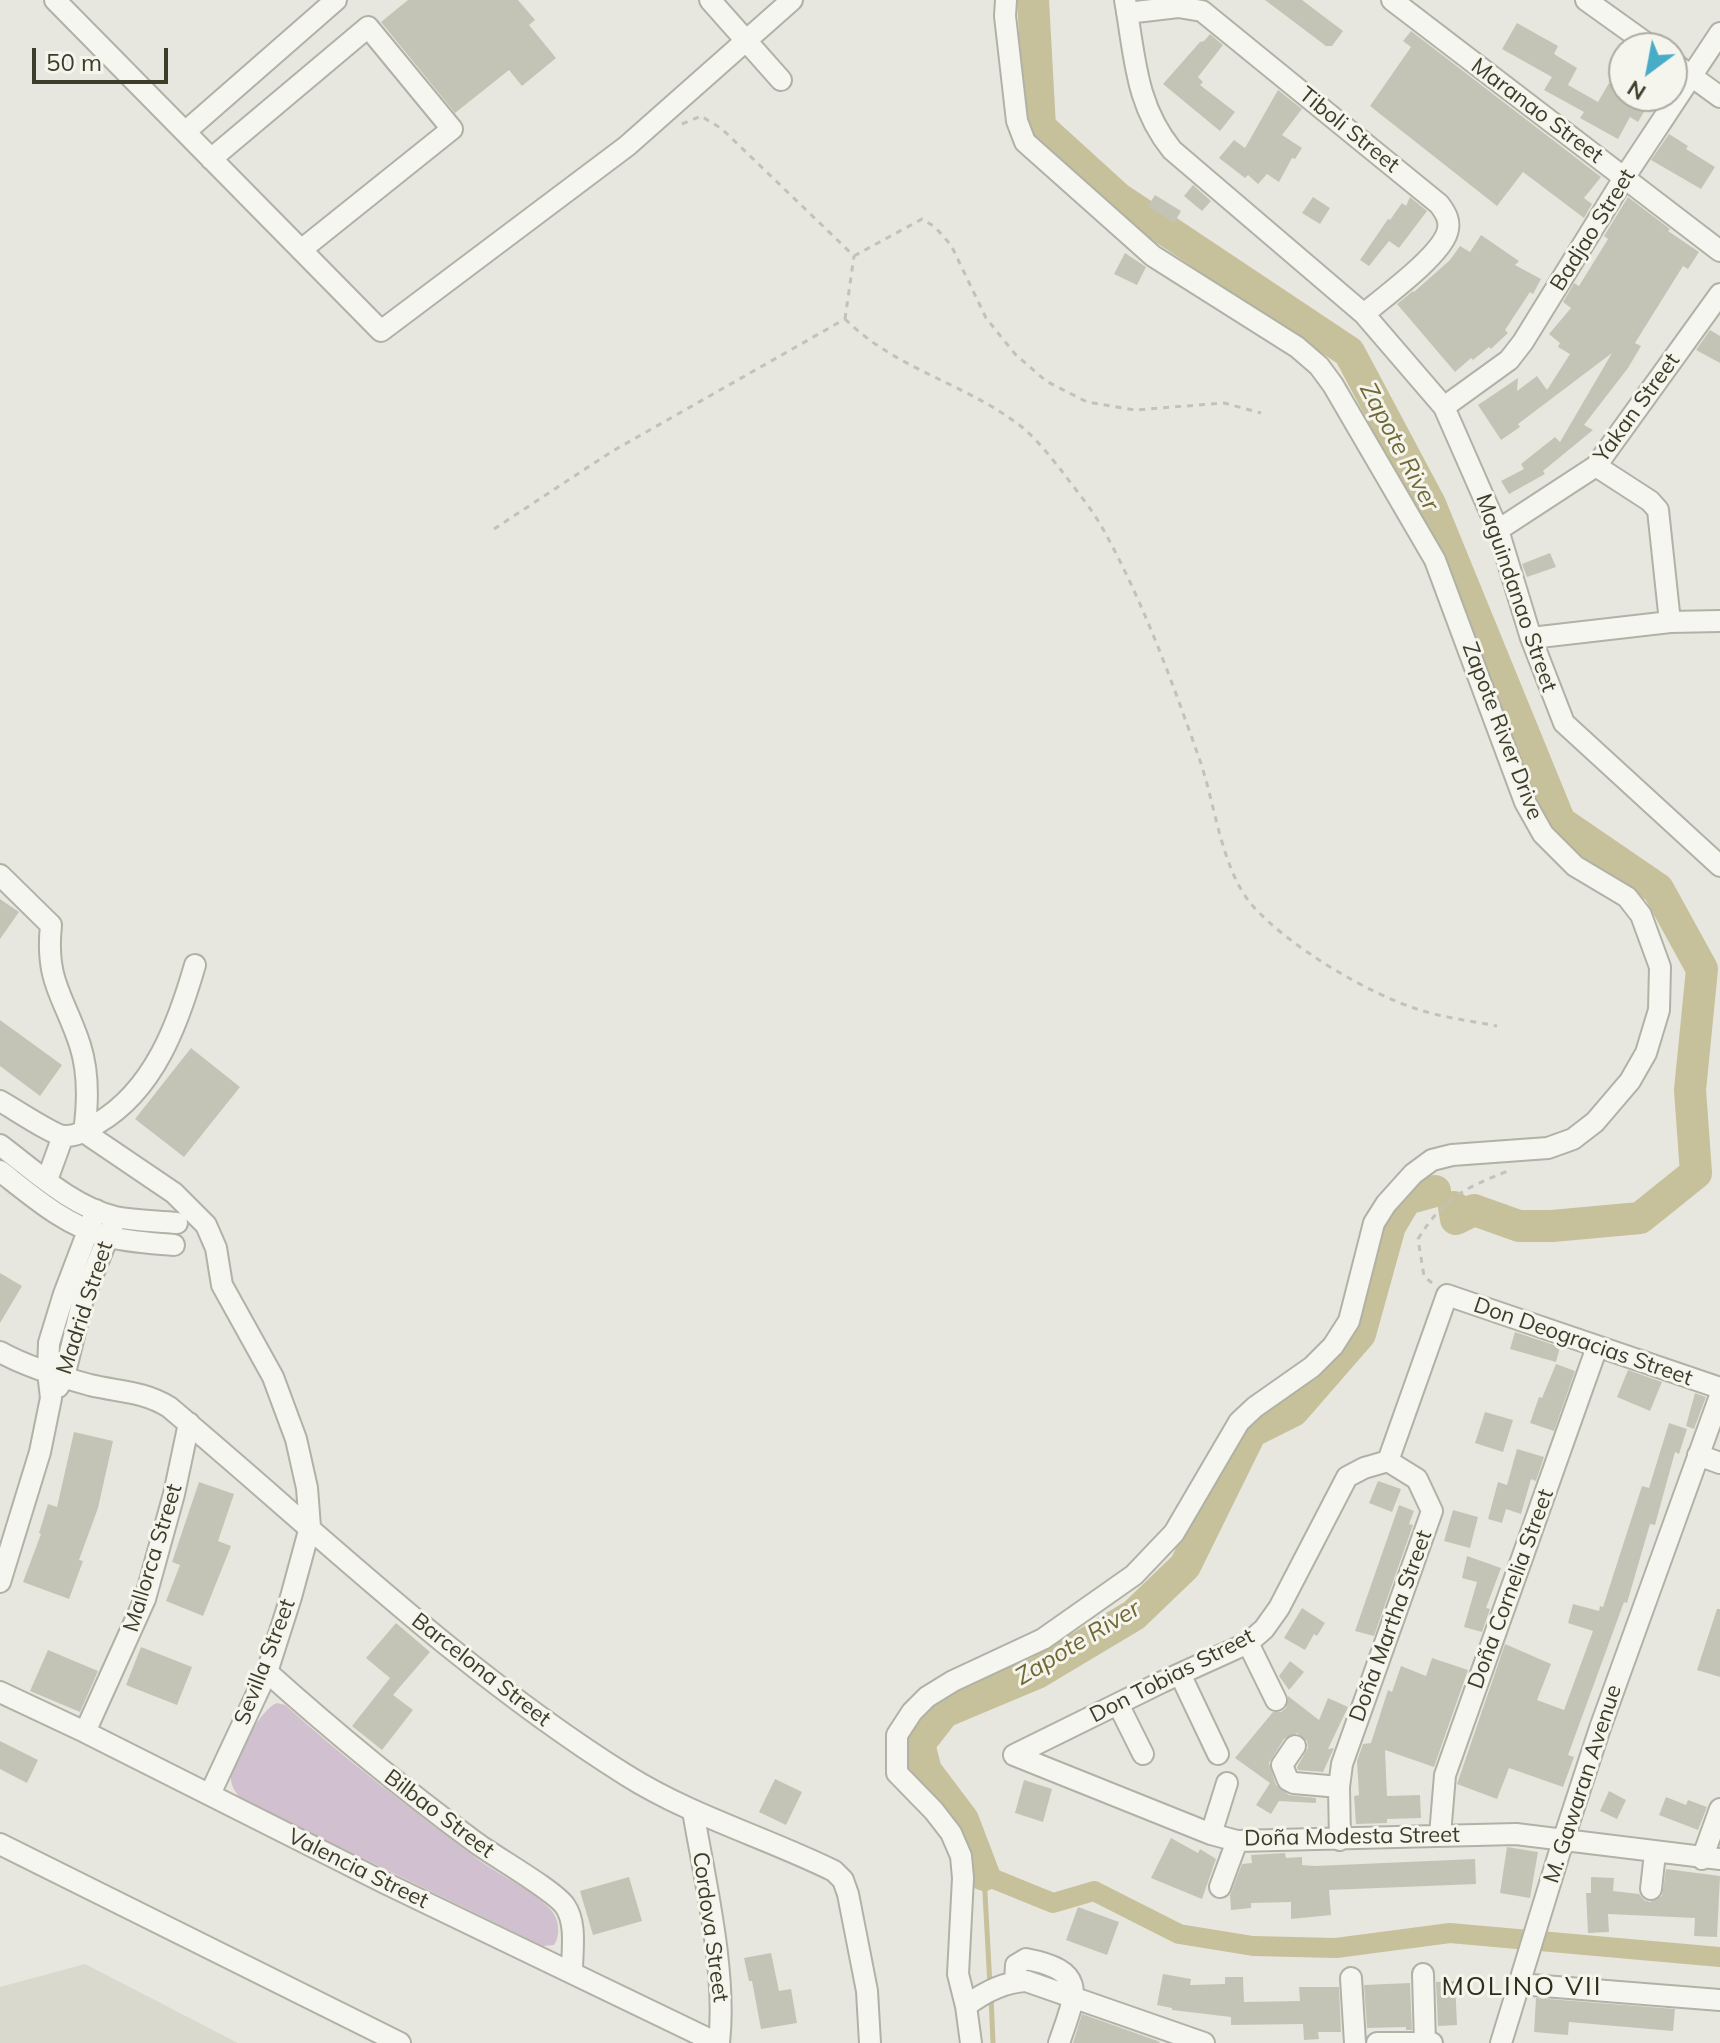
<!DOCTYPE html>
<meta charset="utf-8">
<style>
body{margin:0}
#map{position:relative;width:1720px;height:2043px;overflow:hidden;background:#e7e7df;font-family:Mulish,sans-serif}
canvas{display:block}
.north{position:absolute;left:1608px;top:32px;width:80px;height:80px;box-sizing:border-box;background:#f5f5ee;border:2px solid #abab9f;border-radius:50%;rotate:212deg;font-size:22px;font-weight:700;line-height:32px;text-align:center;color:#3d3d29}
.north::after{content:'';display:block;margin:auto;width:28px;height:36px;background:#49acc7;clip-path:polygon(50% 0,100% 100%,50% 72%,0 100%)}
.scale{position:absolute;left:32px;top:48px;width:136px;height:36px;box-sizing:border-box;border:4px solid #3d3d29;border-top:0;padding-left:10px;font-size:24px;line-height:28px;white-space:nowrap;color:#3d3d29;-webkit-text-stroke:6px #f5f5ee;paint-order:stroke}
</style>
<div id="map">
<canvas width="1720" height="2043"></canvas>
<div class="north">N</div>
<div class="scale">50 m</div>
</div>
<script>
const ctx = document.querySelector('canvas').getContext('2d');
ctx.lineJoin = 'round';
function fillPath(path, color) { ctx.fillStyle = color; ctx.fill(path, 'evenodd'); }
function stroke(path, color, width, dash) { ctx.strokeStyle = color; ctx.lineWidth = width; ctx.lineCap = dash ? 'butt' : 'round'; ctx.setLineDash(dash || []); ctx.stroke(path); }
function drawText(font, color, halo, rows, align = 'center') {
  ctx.font = font + ' Mulish,sans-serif'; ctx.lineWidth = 6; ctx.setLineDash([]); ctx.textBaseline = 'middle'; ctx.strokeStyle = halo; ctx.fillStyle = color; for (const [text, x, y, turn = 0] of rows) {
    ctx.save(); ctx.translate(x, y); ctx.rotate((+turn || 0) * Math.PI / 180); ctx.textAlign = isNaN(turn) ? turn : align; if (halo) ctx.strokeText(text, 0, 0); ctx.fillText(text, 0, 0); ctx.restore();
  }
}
const built = new Path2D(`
 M 85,1964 L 238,2043 L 0,2043 L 0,1987 Z`);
const green = new Path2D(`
 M 277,1703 L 285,1705 C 346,1760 411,1809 476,1858 C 497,1874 536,1892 551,1910 C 559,1919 561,1935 554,1945 L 543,1946 L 241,1799 C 236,1793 230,1785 231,1776 C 235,1758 260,1709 277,1703 Z`);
const stream = new Path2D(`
 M 984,1875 L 990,1986
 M 991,1995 L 993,2043`);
const canal = new Path2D(`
 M 984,1875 L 1053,1903 L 1094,1891 L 1179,1934 L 1253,1946 L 1336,1948 L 1450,1933 L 1720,1957`);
const river = new Path2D(`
 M 1033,0 L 1040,127 L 1118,198 L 1349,352 L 1430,504 L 1560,822 L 1658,889 L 1702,969 L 1690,1090 L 1696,1173 L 1640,1218 L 1552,1226 L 1519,1226 L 1474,1210 L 1456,1219 L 1454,1207
 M 984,1875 L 963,1820 L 926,1771 L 919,1744 L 944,1712 L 1037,1673 L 1134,1615 L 1185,1566 L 1251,1432 L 1293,1411 L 1360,1334 L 1390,1226 L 1406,1199 L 1435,1191`);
const building = new Path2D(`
 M 408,0 L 518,0 L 535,20 L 529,25 L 556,58 L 522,86 L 509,70 L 455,113 L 381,22 Z
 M 1265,0 L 1302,0 L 1343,31 L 1332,46 L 1326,46 Z
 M 1517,23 L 1558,46 L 1554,54 L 1577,68 L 1568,85 L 1598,102 L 1609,83 L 1624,92 L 1624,96 L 1632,96 L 1648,105 L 1638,122 L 1630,117 L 1618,139 L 1580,118 L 1584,112 L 1544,90 L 1552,77 L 1502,49 Z
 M 1411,31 L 1601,177 L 1584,198 L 1592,204 L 1584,218 L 1523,172 L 1497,206 L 1370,106 L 1411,47 L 1403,41 Z
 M 1210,34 L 1223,45 L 1198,77 L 1203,82 L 1200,85 L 1235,112 L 1220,131 L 1163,84 L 1200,42 L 1204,41 Z
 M 1278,90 L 1302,109 L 1282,135 L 1302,148 L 1295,159 L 1292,158 L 1279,182 L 1267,174 L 1258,184 L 1248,175 L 1245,178 L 1219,158 L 1234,140 L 1245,148 Z
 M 1669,134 L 1688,146 L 1686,149 L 1715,167 L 1701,189 L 1651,160 Z
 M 1193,185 L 1211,201 L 1202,211 L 1184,196 Z
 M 1155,195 L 1181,211 L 1174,223 L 1148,206 Z
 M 1313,197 L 1330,208 L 1320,224 L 1302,213 Z
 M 1410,197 L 1427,211 L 1424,215 L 1399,248 L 1389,241 L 1369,266 L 1360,260 L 1388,219 L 1390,220 L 1402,203 L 1406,206 Z
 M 1628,197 L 1670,229 L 1668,231 L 1699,252 L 1688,269 L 1683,266 L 1635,343 L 1641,346 L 1628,368 L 1584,425 L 1593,430 L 1543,471 L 1545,474 L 1509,494 L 1501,481 L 1524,469 L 1521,464 L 1555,437 L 1560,442 L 1612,353 L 1518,424 L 1520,427 L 1501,440 L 1478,405 L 1518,378 L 1517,391 L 1537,376 L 1547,390 L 1570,354 L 1558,347 L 1560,343 L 1549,334 L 1571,308 L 1563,302 L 1574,283 L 1579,286 L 1608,239 L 1604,236 Z
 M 1481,235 L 1519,261 L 1515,265 L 1541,279 L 1533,294 L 1530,292 L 1505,330 L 1508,333 L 1491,349 L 1489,347 L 1473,360 L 1471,358 L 1455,372 L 1397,304 L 1413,291 L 1414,292 L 1450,260 L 1460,246 L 1470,252 Z
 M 1125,253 L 1146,267 L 1137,285 L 1114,274 Z
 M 1710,330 L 1720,336 L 1720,363 L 1696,350 Z
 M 1550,553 L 1556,567 L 1527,577 L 1522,564 Z
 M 0,899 L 19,912 L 0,939 Z
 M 0,1020 L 62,1065 L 40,1096 L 0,1066 Z
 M 191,1048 L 240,1087 L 184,1157 L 135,1119 Z
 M 0,1273 L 22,1286 L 0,1323 Z
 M 1515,1332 L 1560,1347 L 1556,1362 L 1510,1349 Z
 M 1556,1364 L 1575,1371 L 1554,1431 L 1530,1423 L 1539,1397 L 1542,1398 Z
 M 1628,1370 L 1662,1382 L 1650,1411 L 1617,1397 Z
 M 1695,1393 L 1706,1397 L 1694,1429 L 1686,1426 Z
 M 1485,1412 L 1513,1420 L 1503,1452 L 1475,1443 Z
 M 1669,1423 L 1687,1429 L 1679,1454 L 1675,1452 L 1655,1525 L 1650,1524 L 1627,1603 L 1624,1602 L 1568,1755 L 1574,1757 L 1563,1787 L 1509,1768 L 1497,1799 L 1457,1784 L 1505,1644 L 1551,1664 L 1537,1700 L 1564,1710 L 1593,1631 L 1568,1623 L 1573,1604 L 1599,1611 L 1600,1606 L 1603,1607 L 1642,1486 L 1649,1488 Z
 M 74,1432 L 113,1441 L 98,1508 L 79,1560 L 83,1561 L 69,1599 L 23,1582 L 41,1534 L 39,1533 L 48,1504 L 57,1507 Z
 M 1517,1449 L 1544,1457 L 1536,1481 L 1531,1479 L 1521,1514 L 1506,1509 L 1502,1523 L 1488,1519 L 1498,1482 L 1507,1485 Z
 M 1378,1481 L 1401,1489 L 1392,1512 L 1369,1503 Z
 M 199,1482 L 234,1494 L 218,1541 L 231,1546 L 203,1616 L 166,1601 L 180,1565 L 172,1562 Z
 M 1399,1505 L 1414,1511 L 1409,1524 L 1413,1525 L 1374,1636 L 1355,1631 Z
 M 1453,1510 L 1478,1517 L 1470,1548 L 1444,1541 Z
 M 1467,1556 L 1501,1568 L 1486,1608 L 1490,1609 L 1482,1632 L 1464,1627 L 1477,1582 L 1462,1578 Z
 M 1302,1608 L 1325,1623 L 1317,1636 L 1314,1634 L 1305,1650 L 1284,1638 Z
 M 1717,1609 L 1720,1609 L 1720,1677 L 1697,1670 Z
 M 396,1623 L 430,1652 L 393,1695 L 413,1710 L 382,1750 L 352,1726 L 390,1678 L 366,1658 Z
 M 141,1647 L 192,1667 L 177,1705 L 126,1685 Z
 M 48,1650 L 98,1671 L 80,1712 L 30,1691 Z
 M 1432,1658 L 1468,1670 L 1434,1767 L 1385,1750 L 1387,1796 L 1420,1795 L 1421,1818 L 1387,1819 L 1387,1823 L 1356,1824 L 1354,1796 L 1359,1795 L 1357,1761 L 1363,1744 L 1371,1743 L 1388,1690 L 1392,1692 L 1401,1666 L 1426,1676 Z
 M 1290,1661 L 1304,1672 L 1289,1690 L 1279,1676 Z
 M 1288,1696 L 1319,1720 L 1328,1698 L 1348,1707 L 1328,1749 L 1334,1748 L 1323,1772 L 1298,1770 L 1297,1767 L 1308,1748 L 1307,1741 L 1297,1733 L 1284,1739 L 1269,1763 L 1276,1785 L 1289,1795 L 1316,1798 L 1316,1803 L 1279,1801 L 1271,1814 L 1256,1805 L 1270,1783 L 1235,1758 L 1273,1712 L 1281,1712 L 1286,1708 Z
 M 0,1741 L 38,1760 L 27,1783 L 0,1769 Z
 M 775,1779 L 802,1792 L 786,1825 L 759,1812 Z
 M 1024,1780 L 1052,1789 L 1043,1822 L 1015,1813 Z
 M 1609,1791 L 1626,1800 L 1617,1819 L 1600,1811 Z
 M 1666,1797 L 1686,1805 L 1688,1800 L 1707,1807 L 1698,1830 L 1659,1815 Z
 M 1171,1838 L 1198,1853 L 1200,1849 L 1216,1859 L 1202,1899 L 1151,1878 Z
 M 1507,1847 L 1538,1852 L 1530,1898 L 1500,1893 Z
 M 1285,1853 L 1286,1858 L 1302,1857 L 1302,1865 L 1315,1866 L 1475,1859 L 1476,1884 L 1329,1890 L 1331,1915 L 1291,1919 L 1291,1902 L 1251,1903 L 1251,1908 L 1231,1910 L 1230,1895 L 1242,1864 L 1252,1863 L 1251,1855 Z
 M 1666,1869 L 1720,1876 L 1717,1937 L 1694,1936 L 1695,1918 L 1608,1914 L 1609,1932 L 1588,1933 L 1586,1893 L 1591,1893 L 1591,1877 L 1614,1878 L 1613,1891 L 1639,1894 L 1644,1900 L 1650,1902 L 1662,1896 Z
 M 629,1877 L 642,1921 L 593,1935 L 580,1891 Z
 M 1078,1907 L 1119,1922 L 1107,1955 L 1066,1940 Z
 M 771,1953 L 779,1991 L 791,1989 L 797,2023 L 761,2029 L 752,1981 L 749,1981 L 744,1958 Z
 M 1163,1974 L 1191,1979 L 1190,1985 L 1225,1984 L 1225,1977 L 1243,1977 L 1244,2002 L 1300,2001 L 1299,1987 L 1339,1987 L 1341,2032 L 1318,2032 L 1319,2039 L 1304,2040 L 1303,2024 L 1231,2025 L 1231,2017 L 1172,2010 L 1172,2008 L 1157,2005 Z
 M 1455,1981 L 1457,2025 L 1438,2026 L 1436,1982 Z
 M 1410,1983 L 1412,2030 L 1406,2030 L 1406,2027 L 1367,2028 L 1364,1985 Z
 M 1536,1998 L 1675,2009 L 1673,2031 L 1569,2022 L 1568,2035 L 1534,2032 Z
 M 1082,2014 L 1158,2041 L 1160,2043 L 1073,2043 Z`);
const path = new Path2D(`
 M 682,124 L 701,116 L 722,129 L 854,256
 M 854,256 L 922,219 L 935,227 L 951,245 L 986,318 L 1015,354 L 1046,381 L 1087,402 L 1135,410 L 1224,403 L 1261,413
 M 845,319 C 894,368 961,382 1015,422 C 1032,433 1048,454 1061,470 C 1075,489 1092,509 1103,529 C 1143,601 1172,681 1199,758 C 1215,802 1221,869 1252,905 C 1288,946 1368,994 1420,1010 C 1445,1018 1472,1021 1497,1026
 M 845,319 L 854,256
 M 494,529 L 611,452 L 845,319
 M 1432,1283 L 1424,1276 L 1418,1239 C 1443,1198 1465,1188 1508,1171`);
const minor = new Path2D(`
 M 55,0 L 381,331 L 627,146 L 792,0
 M 710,0 L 781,80
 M 1125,0 C 1135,56 1135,104 1172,150 L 1364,314 L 1444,407 L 1498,530 L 1531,638 L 1564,723 L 1720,866
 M 1392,0 L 1720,251
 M 1586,0 L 1653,48
 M 1127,13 L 1178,7 L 1202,11 L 1439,204 C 1446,213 1451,222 1447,233 C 1439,257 1385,296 1364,314
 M 1672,62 L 1720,97
 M 185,132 L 336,0
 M 211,159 L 368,27 L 452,129 L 301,250
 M 1444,407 L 1509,360 L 1523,342 L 1624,178 L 1720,33
 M 1596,466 L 1650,501 L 1658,510 L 1670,622
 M 1498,530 L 1596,466 L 1720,294
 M 1531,638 L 1670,622 L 1720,621
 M 0,875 L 51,925 C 45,982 64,996 80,1045 C 89,1073 88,1104 84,1132
 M 0,1101 C 13,1108 53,1135 64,1136 C 77,1137 88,1129 98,1123 C 154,1090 178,1024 195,965
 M 84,1132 L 174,1193 L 206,1225 L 216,1248 L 222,1285 L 273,1377 L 296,1439 L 307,1488 L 310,1527 L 291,1597 L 267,1672 L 210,1794
 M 0,1145 C 35,1171 71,1206 115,1217 C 135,1221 156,1221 177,1223
 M 0,1171 C 32,1196 66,1226 106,1236 C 128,1242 152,1243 174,1245
 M 47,1180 L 63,1136
 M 0,1352 C 27,1367 60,1377 90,1385 C 119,1392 143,1391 169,1407 C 318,1532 460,1671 626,1775 C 691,1816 765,1837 834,1871 L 843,1880 L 848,1894 L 867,1991 L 870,2043
 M 58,1387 L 64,1377 L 83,1299 L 113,1224
 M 1698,1455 L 1720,1463
 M 1388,1461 L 1447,1295 L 1720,1388
 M 0,1582 L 40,1452 L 51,1398 L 48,1372 L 49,1343 L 64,1294 L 96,1210
 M 1248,1643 L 1276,1700
 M 267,1672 C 334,1732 403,1789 475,1842 C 495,1857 554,1890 565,1906 C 577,1923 572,1951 572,1971
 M 1180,1674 L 1218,1754
 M 0,1692 L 85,1732 L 385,1883 L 717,2043
 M 1118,1704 L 1143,1754
 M 85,1732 L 145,1599 L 174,1494 L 189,1423
 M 1295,1746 L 1282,1765 L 1288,1780 L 1294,1783 L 1339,1787
 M 1014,1755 L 1211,1834 L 1237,1841 L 1516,1834 L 1720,1859
 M 1014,1755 L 1162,1682 L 1248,1643 L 1264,1629 L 1279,1608 L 1347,1477 L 1364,1468 L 1388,1461
 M 693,1811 C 705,1881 727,1973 719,2043
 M 1211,1834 L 1227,1783
 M 1440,1835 L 1445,1775 L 1597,1347
 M 1340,1840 L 1339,1787 L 1342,1764 L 1432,1511 L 1417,1479 L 1388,1461
 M 0,1844 L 400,2043
 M 1702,1859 L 1720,1809
 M 1220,1887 L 1237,1841
 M 1651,1889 L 1655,1853
 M 1423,1974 L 1425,2043
 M 1351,1978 L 1355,2043
 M 1015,1981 L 1016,1965 L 1026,1959 C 1090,1971 1075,1996 1059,2043
 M 1519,1984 L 1720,2000
 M 966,2006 C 983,1993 1005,1982 1026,1981 L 1204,2043
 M 971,2043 L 966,2006 L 958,1974 L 963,1878 L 961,1856 L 951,1833 L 934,1811 L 897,1773 L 897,1735 L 912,1712 L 927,1697 L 953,1681 L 1043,1639 L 1134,1575 L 1174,1533 L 1239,1422 L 1255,1407 L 1312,1367 L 1333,1346 L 1349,1321 L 1374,1223 L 1386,1204 L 1413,1174 L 1432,1160 L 1452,1155 L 1548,1148 L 1573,1139 L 1595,1122 L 1630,1081 L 1646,1053 L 1659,1010 L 1660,967 L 1641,915 L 1627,897 L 1575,866 L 1543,834 L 1525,802 L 1435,560 L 1333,385 L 1319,366 L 1297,347 L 1153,256 L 1025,142 L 1017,121 L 1005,16 L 1006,0
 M 1377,2043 L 1432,2043
 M 1501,2043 L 1563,1841 L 1600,1728 L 1720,1396`);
const streetNames = [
 ["Maranao Street",1537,111,37],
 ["Tiboli Street",1349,130,39],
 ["Badjao Street",1593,230,-58],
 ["Yakan Street",1637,408,-54],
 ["Maguindanao Street",1516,593,71],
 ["Zapote River Drive",1502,731,69],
 ["Madrid Street",85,1308,-72],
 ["Don Deogracias Street",1583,1342,19],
 ["Mallorca Street",153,1558,-73],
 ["Doña Cornelia Street",1511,1589,-70],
 ["Doña Martha Street",1391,1626,-70],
 ["Sevilla Street",265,1662,-69],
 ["Barcelona Street",481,1670,38],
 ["Don Tobias Street",1172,1676,-27],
 ["M. Gawaran Avenue",1583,1784,-72],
 ["Bilbao Street",439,1814,37],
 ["Doña Modesta Street",1352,1837,-1],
 ["Valencia Street",358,1869,26],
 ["Cordova Street",710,1927,82]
];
const waterNames = [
 ["Zapote River",1399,447,62],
 ["Zapote River",1078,1643,-31]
];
const quarterNames = [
 ["MOLINO VII",1522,1987]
];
fillPath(built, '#d9d9cd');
fillPath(green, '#d1c0cf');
stroke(stream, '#c6c09b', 5);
stroke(canal, '#c6c09b', 20);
stroke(river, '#c6c09b', 32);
fillPath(building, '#c4c4b6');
stroke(minor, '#b1b1a5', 24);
stroke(path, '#c2c2b9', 3, [6, 6]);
stroke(minor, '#f6f6f1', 20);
drawText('22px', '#3d3d29', '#f5f5ee', streetNames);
drawText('italic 24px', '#6f6a35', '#f5f5ee', waterNames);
ctx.letterSpacing = '2px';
drawText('26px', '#2e2e1b', '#f5f5ee', quarterNames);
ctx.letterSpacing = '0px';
</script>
